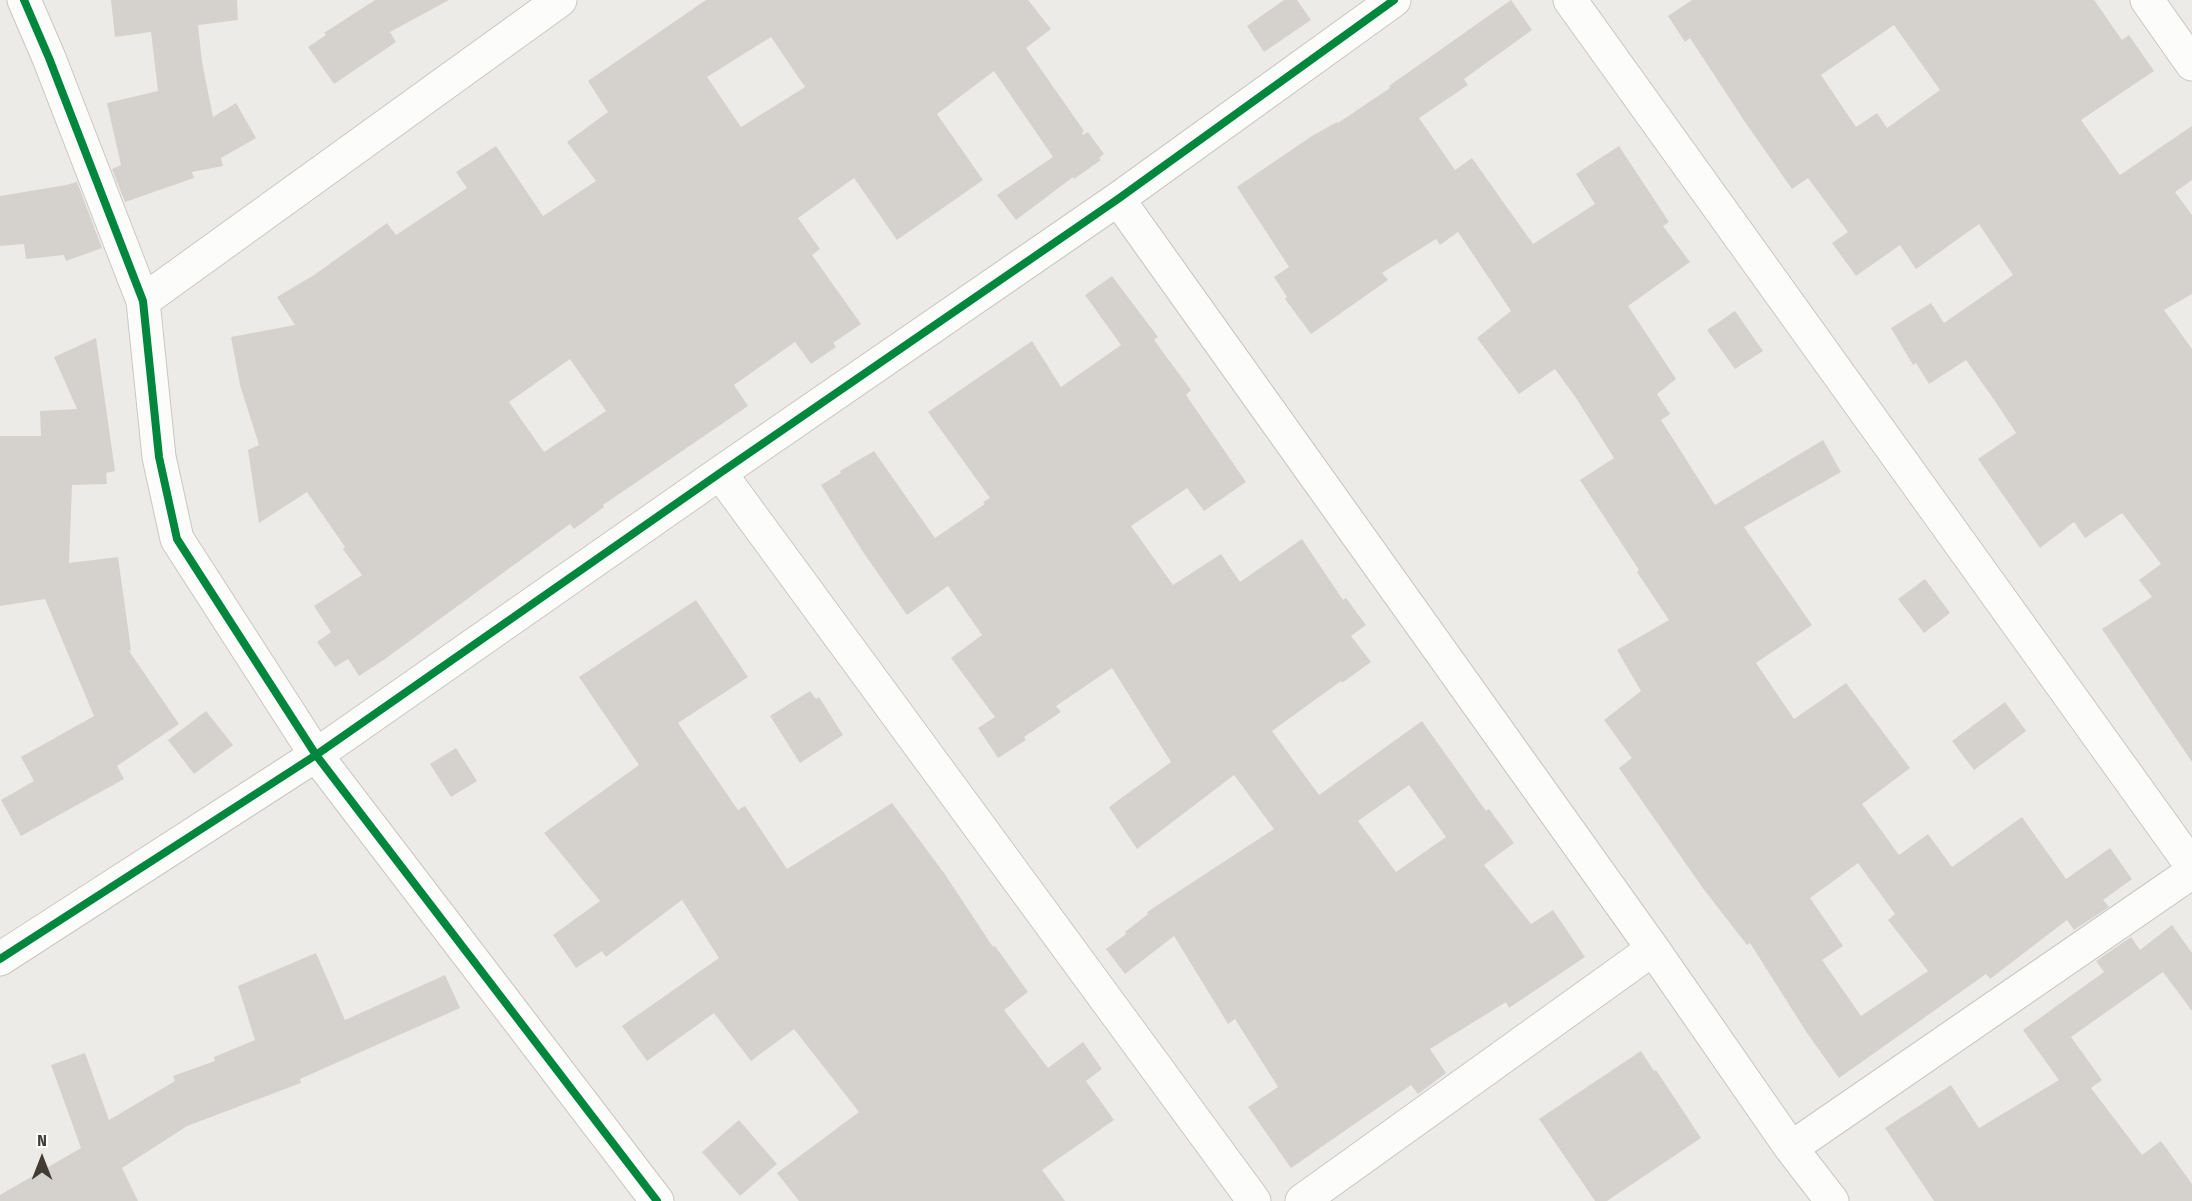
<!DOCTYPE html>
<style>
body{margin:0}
#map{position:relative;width:2192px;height:1201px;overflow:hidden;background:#edebe7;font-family:"Fira Sans Condensed",sans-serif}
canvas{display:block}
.north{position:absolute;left:12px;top:1129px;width:60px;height:60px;-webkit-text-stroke:4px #fff;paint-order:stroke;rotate:0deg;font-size:16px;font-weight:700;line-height:24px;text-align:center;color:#423c34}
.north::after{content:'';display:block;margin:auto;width:21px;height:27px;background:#423c34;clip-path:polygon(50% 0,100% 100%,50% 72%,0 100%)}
</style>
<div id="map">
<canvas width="2192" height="1201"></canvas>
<div class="north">N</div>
</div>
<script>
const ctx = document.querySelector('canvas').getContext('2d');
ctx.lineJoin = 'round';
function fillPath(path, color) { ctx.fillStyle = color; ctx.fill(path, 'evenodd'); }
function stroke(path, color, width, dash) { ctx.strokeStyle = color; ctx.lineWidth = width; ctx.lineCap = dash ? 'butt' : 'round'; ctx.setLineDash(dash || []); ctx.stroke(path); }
const building = new Path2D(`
 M 111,0 L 237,0 L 238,20 L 198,25 L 202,62 L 213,117 L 236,103 L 256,138 L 221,158 L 223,166 L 192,172 L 194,178 L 125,202 L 112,169 L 121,165 L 107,103 L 158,91 L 151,32 L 115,37 Z
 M 375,0 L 449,0 L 390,32 L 396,42 L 334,84 L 308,47 L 326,35 L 324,33 Z
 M 706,0 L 1028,0 L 1051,29 L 1026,48 L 1084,131 L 1082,133 L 1083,135 L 1088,132 L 1104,154 L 1099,158 L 1101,160 L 1074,179 L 1073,177 L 1016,220 L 997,195 L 1053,157 L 994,71 L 937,114 L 983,180 L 897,240 L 854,178 L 798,218 L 820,249 L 812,255 L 861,324 L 833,343 L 836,347 L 811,364 L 795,342 L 734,385 L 748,406 L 603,505 L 604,507 L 574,529 L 570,524 L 385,659 L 359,676 L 348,659 L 335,667 L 317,642 L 331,632 L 314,606 L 362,575 L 343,549 L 345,547 L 307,492 L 259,523 L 248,450 L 259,445 L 240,385 L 231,337 L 295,325 L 277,297 L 314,275 L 387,223 L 396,235 L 467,188 L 456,172 L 496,146 L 543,216 L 596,181 L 567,142 L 608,112 L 588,81 ZM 771,37 L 805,87 L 741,127 L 707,77 ZM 570,359 L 606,411 L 544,452 L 509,402 Z
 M 1284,0 L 1297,0 L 1311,20 L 1264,52 L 1247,26 Z
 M 1511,0 L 1532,30 L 1464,79 L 1468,85 L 1419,118 L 1455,170 L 1472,158 L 1533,244 L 1595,204 L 1576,174 L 1619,146 L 1669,222 L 1663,226 L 1690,262 L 1628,306 L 1676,379 L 1657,394 L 1670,414 L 1661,420 L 1715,505 L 1823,440 L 1841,472 L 1744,527 L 1812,625 L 1756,663 L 1794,719 L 1846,683 L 1910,768 L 1862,804 L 1899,855 L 1928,834 L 1952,867 L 2022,817 L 2066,879 L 2110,848 L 2132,879 L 2103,900 L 2109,907 L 2074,930 L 2067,920 L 1990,979 L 1986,974 L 1839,1078 L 1807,1033 L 1750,943 L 1747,945 L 1702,887 L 1619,768 L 1632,758 L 1604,720 L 1641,691 L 1617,650 L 1669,620 L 1637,572 L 1639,570 L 1580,480 L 1614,458 L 1576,398 L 1555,369 L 1519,394 L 1477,338 L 1511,311 L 1458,232 L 1440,245 L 1436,239 L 1382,273 L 1388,280 L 1311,334 L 1285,299 L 1287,297 L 1274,277 L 1289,267 L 1237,187 L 1312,136 L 1337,122 L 1338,123 L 1390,88 L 1389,86 ZM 1858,863 L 1895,914 L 1888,920 L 1928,971 L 1861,1016 L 1822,960 L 1843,946 L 1810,898 Z
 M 1692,0 L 2094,0 L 2122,40 L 2129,35 L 2154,71 L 2081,120 L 2120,175 L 2192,126 L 2192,180 L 2175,192 L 2192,215 L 2192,294 L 2164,310 L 2192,349 L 2192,762 L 2102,629 L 2152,597 L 2139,580 L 2161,564 L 2122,513 L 2085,538 L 2074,522 L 2040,548 L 1978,459 L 2016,433 L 1997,404 L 1966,360 L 1929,384 L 1916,363 L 1913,365 L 1891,328 L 1931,303 L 1944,323 L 2013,275 L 1979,224 L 1916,269 L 1900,245 L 1856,276 L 1832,243 L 1848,232 L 1808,178 L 1792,189 L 1745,122 L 1690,38 L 1685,42 L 1668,16 ZM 1894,25 L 1940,90 L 1887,128 L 1877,113 L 1856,127 L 1821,75 Z
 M 77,182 L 102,248 L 66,261 L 64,255 L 26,259 L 24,244 L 0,246 L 0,196 L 66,185 Z
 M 1112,276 L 1158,337 L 1154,340 L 1191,390 L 1186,395 L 1246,482 L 1204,511 L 1187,488 L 1131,526 L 1173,585 L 1221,554 L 1240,582 L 1302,539 L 1343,600 L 1346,598 L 1366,625 L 1351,636 L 1371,662 L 1342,683 L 1341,681 L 1272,731 L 1319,795 L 1422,721 L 1486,811 L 1489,809 L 1514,843 L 1484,865 L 1531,924 L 1553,910 L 1585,957 L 1509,1008 L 1506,1002 L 1430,1049 L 1446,1073 L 1418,1094 L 1411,1085 L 1291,1168 L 1248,1107 L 1278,1087 L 1235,1019 L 1228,1024 L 1174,936 L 1125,974 L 1106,949 L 1126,934 L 1125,932 L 1148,914 L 1147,912 L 1274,829 L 1234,775 L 1137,849 L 1109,807 L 1171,762 L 1112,668 L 1056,706 L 1061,712 L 1024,737 L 1026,740 L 998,758 L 978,728 L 995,717 L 951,658 L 982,635 L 948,586 L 907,615 L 863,552 L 821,485 L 841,473 L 840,471 L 874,451 L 935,538 L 985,504 L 983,502 L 990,498 L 928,412 L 1032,341 L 1061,387 L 1121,345 L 1085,295 ZM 1409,785 L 1446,837 L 1396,872 L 1358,821 Z
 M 1735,311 L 1763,351 L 1735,369 L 1707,330 Z
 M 96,338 L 115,471 L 106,473 L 107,484 L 72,485 L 69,563 L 118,557 L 131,650 L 129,651 L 179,724 L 117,766 L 124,779 L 21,836 L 1,800 L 34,781 L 21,757 L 94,716 L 45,599 L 0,606 L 0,436 L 41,436 L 40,411 L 77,409 L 54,357 Z
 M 1925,579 L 1950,613 L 1924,633 L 1898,599 Z
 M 696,600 L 748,677 L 678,723 L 738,810 L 745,806 L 787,869 L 892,803 L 944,873 L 993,947 L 995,946 L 1028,992 L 1004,1010 L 1048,1068 L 1083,1042 L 1102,1069 L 1086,1081 L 1114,1120 L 1042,1170 L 1065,1201 L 799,1201 L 777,1173 L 859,1112 L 794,1029 L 751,1061 L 714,1013 L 647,1061 L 622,1026 L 719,958 L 682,900 L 606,957 L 602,951 L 576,968 L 553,935 L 600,901 L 544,833 L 639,765 L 579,677 Z
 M 810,691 L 816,699 L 819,697 L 843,735 L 800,763 L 770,716 Z
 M 2005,702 L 2026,731 L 1974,770 L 1952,741 Z
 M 206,711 L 233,745 L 194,774 L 168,740 Z
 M 456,748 L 477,781 L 451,797 L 430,764 Z
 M 2172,925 L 2192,953 L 2192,1011 L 2163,972 L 2071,1037 L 2102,1080 L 2091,1088 L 2142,1155 L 2161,1141 L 2192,1184 L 2192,1201 L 1934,1201 L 1885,1128 L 1951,1085 L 1979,1128 L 2059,1080 L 2023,1030 L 2104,972 L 2096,961 L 2131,937 L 2140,950 Z
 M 316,953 L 345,1020 L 445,975 L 460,1008 L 300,1079 L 301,1083 L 187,1126 L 122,1168 L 138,1201 L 0,1201 L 0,1195 L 81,1148 L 51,1065 L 85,1053 L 109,1120 L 175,1081 L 173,1076 L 215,1061 L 214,1057 L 255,1040 L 238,986 Z
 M 1641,1051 L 1654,1071 L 1656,1070 L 1701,1138 L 1607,1201 L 1595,1201 L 1539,1119 Z
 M 739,1120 L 777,1164 L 740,1196 L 702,1152 Z`);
const minor = new Path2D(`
 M 24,0 L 49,58 L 143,301 L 159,457 L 177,539 L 316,755 L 657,1201
 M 1570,0 L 2192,866
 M 2147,0 L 2192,64
 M 1118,199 L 1653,949 L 1791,1148 L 1832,1201
 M 143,301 L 560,0
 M 720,473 L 1254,1201
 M 0,959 L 316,755 L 720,473 L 1118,199 L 1394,0
 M 1791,1148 L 2192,872
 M 1302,1201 L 1653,949`);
const cycleway = new Path2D(`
 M 24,0 L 49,58 L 143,301 L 159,457 L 177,539 L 316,755 L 657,1201
 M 0,959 L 316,755 L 720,473 L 1118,199 L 1394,0`);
fillPath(building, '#d5d2ce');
stroke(minor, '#c9c7c3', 35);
stroke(minor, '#fcfcfb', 33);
stroke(cycleway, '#00873e', 8);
</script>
